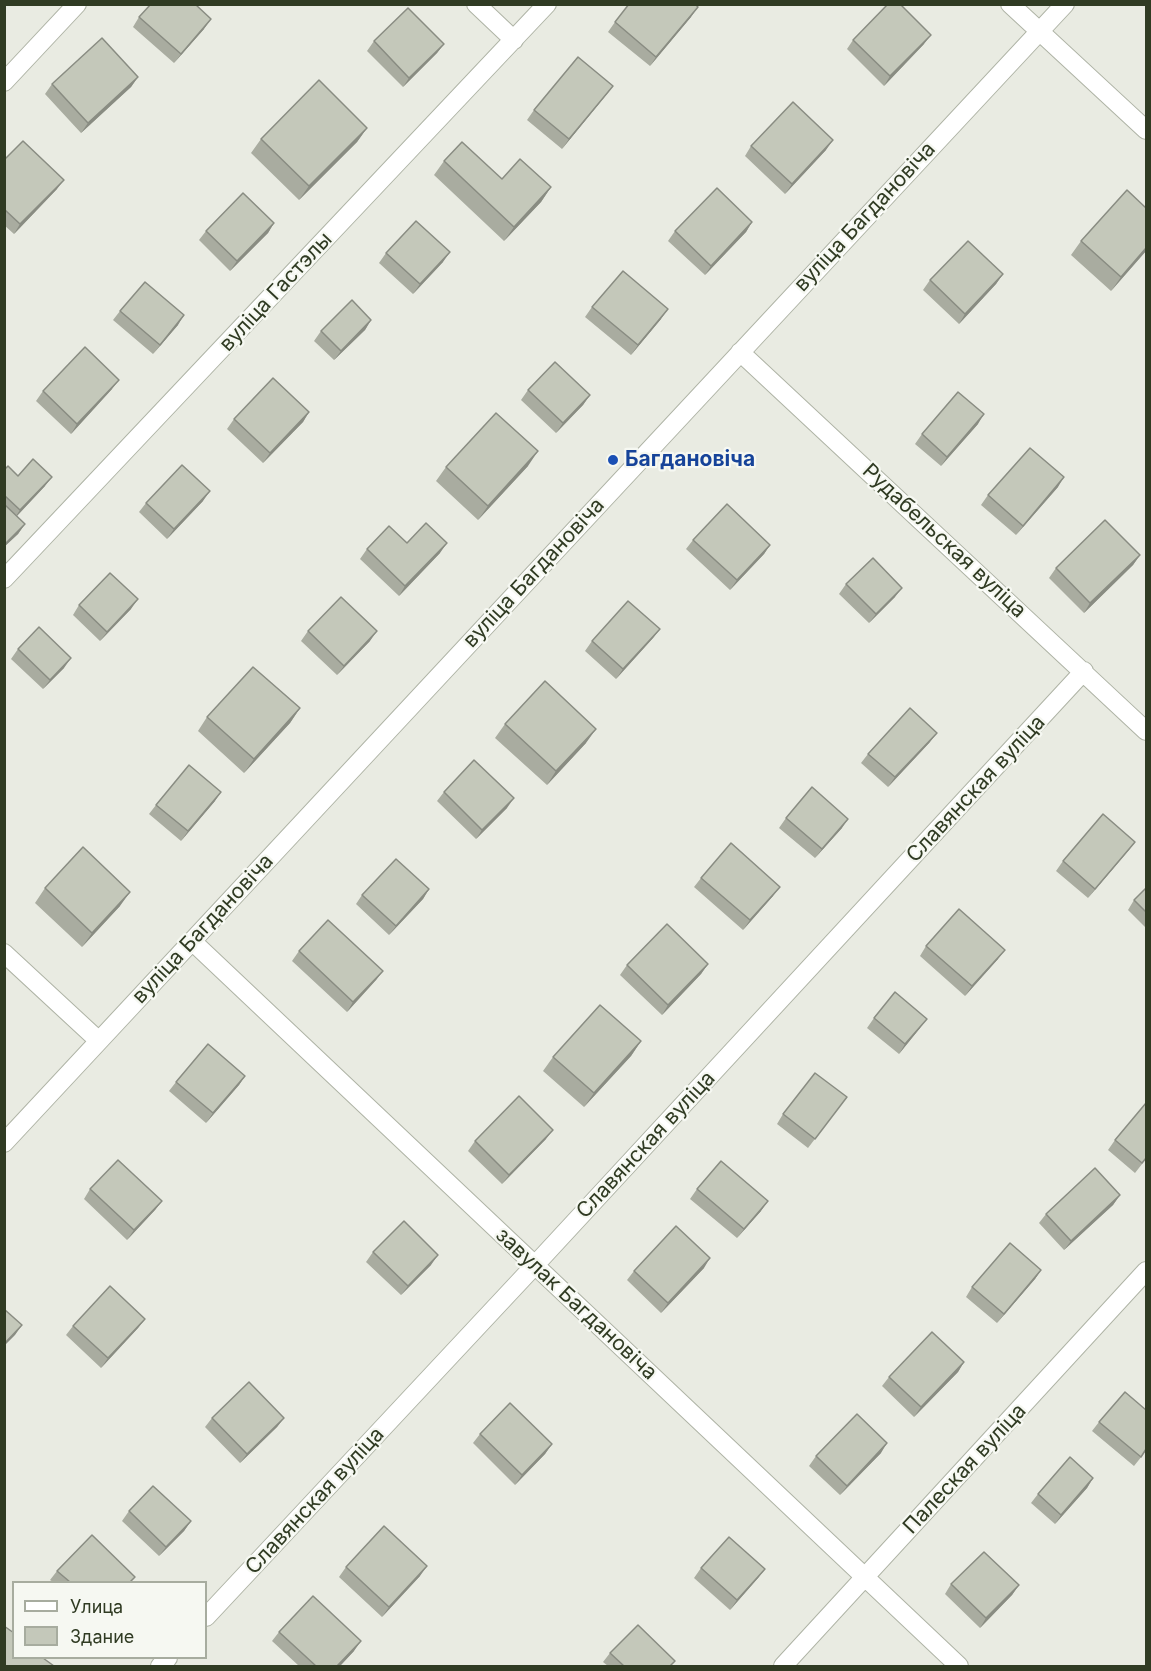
<!DOCTYPE html>
<meta charset="utf-8">
<style>
body{margin:0}
#map{position:relative;width:1151px;height:1671px;overflow:hidden;background:#e9ebe2;font-family:Inter,sans-serif}
canvas{display:block}
.frame{position:absolute;inset:0;border:6px solid #303b23;pointer-events:none}
.legend{position:absolute;left:12px;top:1581px;width:195px;height:78px;box-sizing:border-box;background:#f6f8f2;border:2px solid #a7ac9f;margin:0;padding:8px 10px;list-style:none;font-size:18px;color:#303b23}
.legend li{display:flex;align-items:center;gap:12px;height:30px}
.legend b{width:30px;border:2px solid #a7ac9f}
</style>
<div id="map">
<canvas width="1151" height="1671"></canvas>
<div class="frame"></div>
<ul class="legend">
<li><b style="height:8px;background:#fff"></b>Улица</li>
<li><b style="height:16px;background:#c4c8ba"></b>Здание</li>
</ul>
</div>
<script>
const ctx = document.querySelector('canvas').getContext('2d');
ctx.lineJoin = 'round';
function stroke(path, color, width, dash) { ctx.strokeStyle = color; ctx.lineWidth = width; ctx.lineCap = dash ? 'butt' : 'round'; ctx.setLineDash(dash || []); ctx.stroke(path); }
function fillPath(path, color) { ctx.fillStyle = color; ctx.fill(path, 'evenodd'); }
function drawText(font, color, halo, rows, align = 'center') {
  ctx.font = font + ' Inter,sans-serif'; ctx.lineWidth = 4.5; ctx.setLineDash([]); ctx.textBaseline = 'middle'; ctx.strokeStyle = halo; ctx.fillStyle = color; for (const [text, x, y, turn = 0] of rows) {
    ctx.save(); ctx.translate(x, y); ctx.rotate((+turn || 0) * Math.PI / 180); ctx.textAlign = isNaN(turn) ? turn : align; if (halo) ctx.strokeText(text, 0, 0); ctx.fillText(text, 0, 0); ctx.restore();
  }
}
const minor = new Path2D(`
 M 476,4 L 514,40
 M 1010,4 L 1146,130
 M 4,82 L 77,4
 M 740,352 L 1146,731
 M 4,579 L 547,4
 M 192,941 L 959,1666
 M 4,953 L 99,1041
 M 4,1143 L 1065,4
 M 206,1617 L 535,1265 L 1084,671
 M 160,1666 L 168,1658
 M 783,1666 L 1146,1271`);
const wall = new Path2D(`
 M 139,17 L 204,29 L 174,63 L 133,27 Z
 M 691,17 L 650,66 L 608,32 L 615,22 Z
 M 853,40 L 924,44 L 884,86 L 847,49 Z
 M 374,41 L 444,44 L 437,53 L 403,87 L 367,51 Z
 M 138,77 L 131,87 L 81,133 L 45,94 L 52,84 Z
 M 613,86 L 606,95 L 562,149 L 527,120 L 534,110 Z
 M 367,128 L 357,142 L 299,200 L 251,153 L 261,139 Z
 M 751,146 L 826,150 L 785,194 L 745,156 Z
 M 4,160 L 57,189 L 14,234 L 4,225 Z
 M 444,161 L 502,179 L 551,187 L 541,202 L 504,241 L 434,175 Z
 M 752,222 L 746,232 L 705,275 L 668,241 L 675,231 Z
 M 274,223 L 268,233 L 230,271 L 199,240 L 206,231 Z
 M 1081,241 L 1146,251 L 1111,291 L 1071,255 Z
 M 386,253 L 443,262 L 413,294 L 379,263 Z
 M 1003,274 L 996,284 L 959,324 L 923,290 L 930,280 Z
 M 592,307 L 661,319 L 631,355 L 585,317 Z
 M 120,311 L 178,325 L 153,354 L 113,320 Z
 M 371,320 L 365,330 L 334,360 L 314,341 L 321,331 Z
 M 112,389 L 71,434 L 36,401 L 43,391 Z
 M 528,390 L 590,395 L 583,405 L 556,433 L 521,400 Z
 M 309,412 L 303,422 L 263,463 L 227,429 L 234,419 Z
 M 978,424 L 941,466 L 915,444 L 922,434 Z
 M 528,466 L 478,520 L 436,481 L 446,467 Z
 M 4,470 L 18,476 L 45,486 L 17,516 L 25,524 L 18,534 L 4,547 Z
 M 1058,487 L 1016,535 L 981,505 L 988,495 Z
 M 203,501 L 167,539 L 139,512 L 146,503 Z
 M 693,540 L 770,545 L 764,554 L 730,590 L 686,549 Z
 M 407,543 L 440,553 L 399,596 L 360,559 L 367,549 Z
 M 1140,555 L 1133,565 L 1084,613 L 1049,578 L 1056,568 Z
 M 846,584 L 895,597 L 869,623 L 839,594 Z
 M 79,605 L 131,609 L 100,641 L 73,615 Z
 M 660,629 L 653,638 L 616,679 L 585,651 L 592,641 Z
 M 308,631 L 370,641 L 337,675 L 301,641 Z
 M 18,649 L 64,668 L 43,689 L 11,659 Z
 M 300,708 L 290,723 L 244,773 L 198,731 L 207,717 Z
 M 505,724 L 586,743 L 547,785 L 495,738 Z
 M 930,742 L 888,787 L 861,763 L 868,754 Z
 M 444,792 L 507,808 L 476,839 L 437,801 Z
 M 215,801 L 181,841 L 149,814 L 156,805 Z
 M 786,818 L 842,828 L 815,858 L 779,828 Z
 M 1135,842 L 1128,851 L 1088,898 L 1056,871 L 1063,861 Z
 M 701,878 L 773,896 L 743,930 L 694,887 Z
 M 45,888 L 120,906 L 82,947 L 35,903 Z
 M 1146,888 L 1146,928 L 1128,910 L 1134,900 Z
 M 429,889 L 423,899 L 389,935 L 356,904 L 362,895 Z
 M 926,946 L 998,959 L 965,996 L 920,956 Z
 M 299,951 L 383,971 L 376,980 L 347,1012 L 292,961 Z
 M 708,964 L 701,974 L 662,1015 L 620,975 L 627,965 Z
 M 874,1018 L 920,1028 L 899,1054 L 867,1028 Z
 M 641,1041 L 631,1056 L 584,1107 L 543,1071 L 553,1057 Z
 M 245,1076 L 239,1085 L 206,1123 L 169,1091 L 176,1082 Z
 M 847,1097 L 808,1148 L 777,1124 L 783,1114 Z
 M 546,1139 L 502,1184 L 468,1151 L 475,1141 Z
 M 1115,1140 L 1146,1159 L 1135,1173 L 1108,1150 Z
 M 90,1189 L 162,1201 L 155,1210 L 127,1240 L 84,1199 Z
 M 697,1189 L 761,1211 L 737,1238 L 690,1199 Z
 M 1120,1195 L 1113,1205 L 1064,1250 L 1039,1223 L 1046,1214 Z
 M 373,1252 L 431,1265 L 401,1295 L 366,1262 Z
 M 704,1268 L 661,1313 L 627,1280 L 634,1271 Z
 M 1041,1270 L 1035,1279 L 997,1323 L 966,1297 L 972,1287 Z
 M 145,1319 L 138,1328 L 101,1368 L 66,1335 L 73,1326 Z
 M 964,1362 L 958,1372 L 914,1417 L 882,1386 L 889,1377 Z
 M 212,1418 L 284,1418 L 277,1427 L 240,1463 L 205,1427 Z
 M 1099,1422 L 1146,1451 L 1134,1466 L 1092,1431 Z
 M 480,1434 L 552,1444 L 545,1454 L 515,1485 L 473,1443 Z
 M 881,1453 L 840,1495 L 809,1466 L 816,1456 Z
 M 1093,1478 L 1087,1488 L 1055,1524 L 1031,1503 L 1038,1494 Z
 M 129,1511 L 191,1521 L 184,1531 L 159,1556 L 122,1521 Z
 M 346,1567 L 420,1576 L 382,1617 L 339,1577 Z
 M 701,1568 L 765,1569 L 758,1578 L 730,1610 L 694,1578 Z
 M 57,1571 L 131,1582 L 53,1582 L 50,1580 Z
 M 951,1584 L 1019,1585 L 1012,1595 L 980,1628 L 945,1594 Z
 M 279,1632 L 354,1651 L 340,1666 L 299,1666 L 272,1641 Z
 M 610,1653 L 671,1666 L 608,1666 L 603,1662 Z`);
const shadedWall = new Path2D(`
 M 698,7 L 691,17 L 650,66 L 656,57 Z
 M 211,19 L 204,29 L 174,63 L 181,54 Z
 M 931,35 L 924,44 L 884,86 L 890,76 Z
 M 444,44 L 437,53 L 403,87 L 409,78 Z
 M 138,77 L 131,87 L 81,133 L 88,123 Z
 M 613,86 L 606,95 L 562,149 L 569,139 Z
 M 367,128 L 357,142 L 299,200 L 309,186 Z
 M 833,140 L 826,150 L 785,194 L 792,184 Z
 M 64,180 L 57,189 L 14,234 L 20,224 Z
 M 551,187 L 541,202 L 504,241 L 514,227 Z
 M 752,222 L 746,232 L 705,275 L 711,266 Z
 M 274,223 L 268,233 L 230,271 L 237,261 Z
 M 1146,248 L 1146,251 L 1111,291 L 1121,277 Z
 M 450,252 L 443,262 L 413,294 L 420,284 Z
 M 1003,274 L 996,284 L 959,324 L 965,314 Z
 M 668,309 L 661,319 L 631,355 L 638,345 Z
 M 184,315 L 178,325 L 153,354 L 160,345 Z
 M 371,320 L 365,330 L 334,360 L 341,351 Z
 M 119,380 L 112,389 L 71,434 L 77,424 Z
 M 590,395 L 583,405 L 556,433 L 563,423 Z
 M 309,412 L 303,422 L 263,463 L 270,453 Z
 M 984,414 L 978,424 L 941,466 L 947,457 Z
 M 538,451 L 528,466 L 478,520 L 488,506 Z
 M 52,477 L 45,486 L 14,519 L 20,510 Z
 M 1064,477 L 1058,487 L 1016,535 L 1023,526 Z
 M 210,491 L 203,501 L 167,539 L 174,529 Z
 M 25,524 L 18,534 L 4,547 L 4,545 Z
 M 447,543 L 440,553 L 399,596 L 405,586 Z
 M 770,545 L 764,554 L 730,590 L 737,580 Z
 M 1140,555 L 1133,565 L 1084,613 L 1090,603 Z
 M 902,588 L 895,597 L 869,623 L 876,614 Z
 M 138,599 L 131,609 L 100,641 L 107,632 Z
 M 660,629 L 653,638 L 616,679 L 623,669 Z
 M 377,631 L 370,641 L 337,675 L 344,666 Z
 M 71,658 L 64,668 L 43,689 L 50,680 Z
 M 300,708 L 290,723 L 244,773 L 254,759 Z
 M 596,729 L 586,743 L 547,785 L 556,771 Z
 M 937,733 L 930,742 L 888,787 L 895,777 Z
 M 221,792 L 215,801 L 181,841 L 188,831 Z
 M 514,798 L 507,808 L 476,839 L 482,830 Z
 M 848,819 L 842,828 L 815,858 L 822,849 Z
 M 1135,842 L 1128,851 L 1088,898 L 1095,889 Z
 M 780,887 L 773,896 L 743,930 L 750,920 Z
 M 429,889 L 423,899 L 389,935 L 396,926 Z
 M 130,892 L 120,906 L 82,947 L 92,933 Z
 M 1005,950 L 998,959 L 965,996 L 972,986 Z
 M 708,964 L 701,974 L 662,1015 L 668,1005 Z
 M 383,971 L 376,980 L 347,1012 L 353,1002 Z
 M 927,1019 L 920,1028 L 899,1054 L 905,1044 Z
 M 641,1041 L 631,1056 L 584,1107 L 594,1093 Z
 M 245,1076 L 239,1085 L 206,1123 L 213,1113 Z
 M 553,1130 L 546,1139 L 502,1184 L 509,1175 Z
 M 1120,1195 L 1113,1205 L 1064,1250 L 1071,1241 Z
 M 162,1201 L 155,1210 L 127,1240 L 134,1230 Z
 M 768,1201 L 761,1211 L 737,1238 L 744,1229 Z
 M 438,1255 L 431,1265 L 401,1295 L 408,1286 Z
 M 710,1258 L 704,1268 L 661,1313 L 668,1303 Z
 M 1041,1270 L 1035,1279 L 997,1323 L 1004,1314 Z
 M 145,1319 L 138,1328 L 101,1368 L 108,1358 Z
 M 22,1325 L 15,1335 L 4,1346 L 4,1344 Z
 M 964,1362 L 958,1372 L 914,1417 L 921,1407 Z
 M 284,1418 L 277,1427 L 240,1463 L 247,1454 Z
 M 887,1443 L 881,1453 L 840,1495 L 847,1486 Z
 M 552,1444 L 545,1454 L 515,1485 L 522,1475 Z
 M 1093,1478 L 1087,1488 L 1055,1524 L 1061,1515 Z
 M 191,1521 L 184,1531 L 159,1556 L 166,1547 Z
 M 427,1566 L 420,1576 L 382,1617 L 389,1607 Z
 M 765,1569 L 758,1578 L 730,1610 L 737,1600 Z
 M 1019,1585 L 1012,1595 L 980,1628 L 986,1618 Z
 M 361,1641 L 354,1651 L 340,1666 L 337,1666 Z`);
const building = new Path2D(`
 M 151,4 L 195,4 L 211,19 L 181,54 L 139,17 Z
 M 629,4 L 695,4 L 698,7 L 656,57 L 615,22 Z
 M 888,4 L 900,4 L 931,35 L 890,76 L 853,40 Z
 M 408,8 L 444,44 L 409,78 L 374,41 Z
 M 102,38 L 138,77 L 88,123 L 52,84 Z
 M 578,57 L 613,86 L 569,139 L 534,110 Z
 M 319,80 L 367,128 L 309,186 L 261,139 Z
 M 793,102 L 833,140 L 792,184 L 751,146 Z
 M 23,141 L 64,180 L 20,224 L 4,209 L 4,160 Z
 M 462,142 L 502,179 L 520,159 L 551,187 L 514,227 L 444,161 Z
 M 717,188 L 752,222 L 711,266 L 675,231 Z
 M 1127,190 L 1146,208 L 1146,248 L 1121,277 L 1081,241 Z
 M 243,193 L 274,223 L 237,261 L 206,231 Z
 M 416,221 L 450,252 L 420,284 L 386,253 Z
 M 968,241 L 1003,274 L 965,314 L 930,280 Z
 M 623,271 L 668,309 L 638,345 L 592,307 Z
 M 145,282 L 184,315 L 160,345 L 120,311 Z
 M 352,300 L 371,320 L 341,351 L 321,331 Z
 M 85,347 L 119,380 L 77,424 L 43,391 Z
 M 555,362 L 590,395 L 563,423 L 528,390 Z
 M 273,378 L 309,412 L 270,453 L 234,419 Z
 M 958,392 L 984,414 L 947,457 L 922,434 Z
 M 496,413 L 538,451 L 488,506 L 446,467 Z
 M 1030,448 L 1064,477 L 1023,526 L 988,495 Z
 M 33,459 L 52,477 L 20,510 L 4,495 L 4,470 L 8,466 L 18,476 Z
 M 182,465 L 210,491 L 174,529 L 146,503 Z
 M 4,504 L 25,524 L 4,545 Z
 M 727,504 L 770,545 L 737,580 L 693,540 Z
 M 1105,520 L 1140,555 L 1090,603 L 1056,568 Z
 M 426,523 L 447,543 L 405,586 L 367,549 L 389,526 L 407,543 Z
 M 873,558 L 902,588 L 876,614 L 846,584 Z
 M 110,573 L 138,599 L 107,632 L 79,605 Z
 M 341,597 L 377,631 L 344,666 L 308,631 Z
 M 628,601 L 660,629 L 623,669 L 592,641 Z
 M 39,627 L 71,658 L 50,680 L 18,649 Z
 M 253,667 L 300,708 L 254,759 L 207,717 Z
 M 545,681 L 596,729 L 556,771 L 505,724 Z
 M 910,708 L 937,733 L 895,777 L 868,754 Z
 M 474,760 L 514,798 L 482,830 L 444,792 Z
 M 189,765 L 221,792 L 188,831 L 156,805 Z
 M 812,787 L 848,819 L 822,849 L 786,818 Z
 M 1103,814 L 1135,842 L 1095,889 L 1063,861 Z
 M 731,843 L 780,887 L 750,920 L 701,878 Z
 M 83,847 L 130,892 L 92,933 L 45,888 Z
 M 396,859 L 429,889 L 396,926 L 362,895 Z
 M 1146,888 L 1146,912 L 1134,900 Z
 M 959,909 L 1005,950 L 972,986 L 926,946 Z
 M 328,920 L 383,971 L 353,1002 L 299,951 Z
 M 667,924 L 708,964 L 668,1005 L 627,965 Z
 M 895,992 L 927,1019 L 905,1044 L 874,1018 Z
 M 600,1005 L 641,1041 L 594,1093 L 553,1057 Z
 M 208,1044 L 245,1076 L 213,1113 L 176,1082 Z
 M 815,1073 L 847,1097 L 815,1139 L 783,1114 Z
 M 519,1096 L 553,1130 L 509,1175 L 475,1141 Z
 M 1146,1103 L 1146,1158 L 1142,1163 L 1115,1140 Z
 M 118,1160 L 162,1201 L 134,1230 L 90,1189 Z
 M 721,1161 L 768,1201 L 744,1229 L 697,1189 Z
 M 1095,1168 L 1120,1195 L 1071,1241 L 1046,1214 Z
 M 404,1221 L 438,1255 L 408,1286 L 373,1252 Z
 M 676,1226 L 710,1258 L 668,1303 L 634,1271 Z
 M 1010,1243 L 1041,1270 L 1004,1314 L 972,1287 Z
 M 110,1286 L 145,1319 L 108,1358 L 73,1326 Z
 M 4,1309 L 22,1325 L 4,1344 Z
 M 932,1332 L 964,1362 L 921,1407 L 889,1377 Z
 M 249,1382 L 284,1418 L 247,1454 L 212,1418 Z
 M 1125,1392 L 1146,1410 L 1146,1449 L 1141,1457 L 1099,1422 Z
 M 510,1403 L 552,1444 L 522,1475 L 480,1434 Z
 M 857,1414 L 887,1443 L 847,1486 L 816,1456 Z
 M 1070,1457 L 1093,1478 L 1061,1515 L 1038,1494 Z
 M 153,1486 L 191,1521 L 166,1547 L 129,1511 Z
 M 384,1526 L 427,1566 L 389,1607 L 346,1567 Z
 M 92,1535 L 135,1577 L 130,1582 L 70,1582 L 57,1571 Z
 M 729,1537 L 765,1569 L 737,1600 L 701,1568 Z
 M 984,1552 L 1019,1585 L 986,1618 L 951,1584 Z
 M 313,1596 L 361,1641 L 337,1666 L 316,1666 L 279,1632 Z
 M 638,1625 L 675,1661 L 670,1666 L 624,1666 L 610,1653 Z
 M 4,1626 L 14,1633 L 14,1658 L 43,1658 L 54,1666 L 4,1666 Z`);
const markers = [
 [613,460,6,"#1a4fb4"]
];
const streetNames = [
 ["вуліца Багдановіча",865,217,-47],
 ["вуліца Гастэлы",276,292,-47],
 ["Рудабельская вуліца",944,541,43],
 ["вуліца Багдановіча",534,573,-47],
 ["Славянская вуліца",976,789,-47],
 ["вуліца Багдановіча",203,929,-47],
 ["Славянская вуліца",646,1145,-47],
 ["завулак Багдановіча",576,1304,43],
 ["Палеская вуліца",965,1469,-47],
 ["Славянская вуліца",315,1501,-47]
];
const transitNames = [
 ["Багдановіча",625,460]
];
stroke(minor, '#aeb3a5', 20);
stroke(minor, '#fff', 18);
fillPath(wall, '#a9aca0');
fillPath(shadedWall, '#898c82');
fillPath(building, '#c4c8ba');
stroke(building, '#898c82', 1.5);
for (const [x, y, r, color] of markers) { const dot = new Path2D(); dot.arc(x, y, r, 0, 2 * Math.PI); ctx.fillStyle = color; ctx.fill(dot); stroke(dot, '#f6f8f2', 2); }
drawText('21px', '#303b23', '#f6f8f2', streetNames);
drawText('bold 21px', '#164399', '#f6f8f2', transitNames, 'left');
</script>
